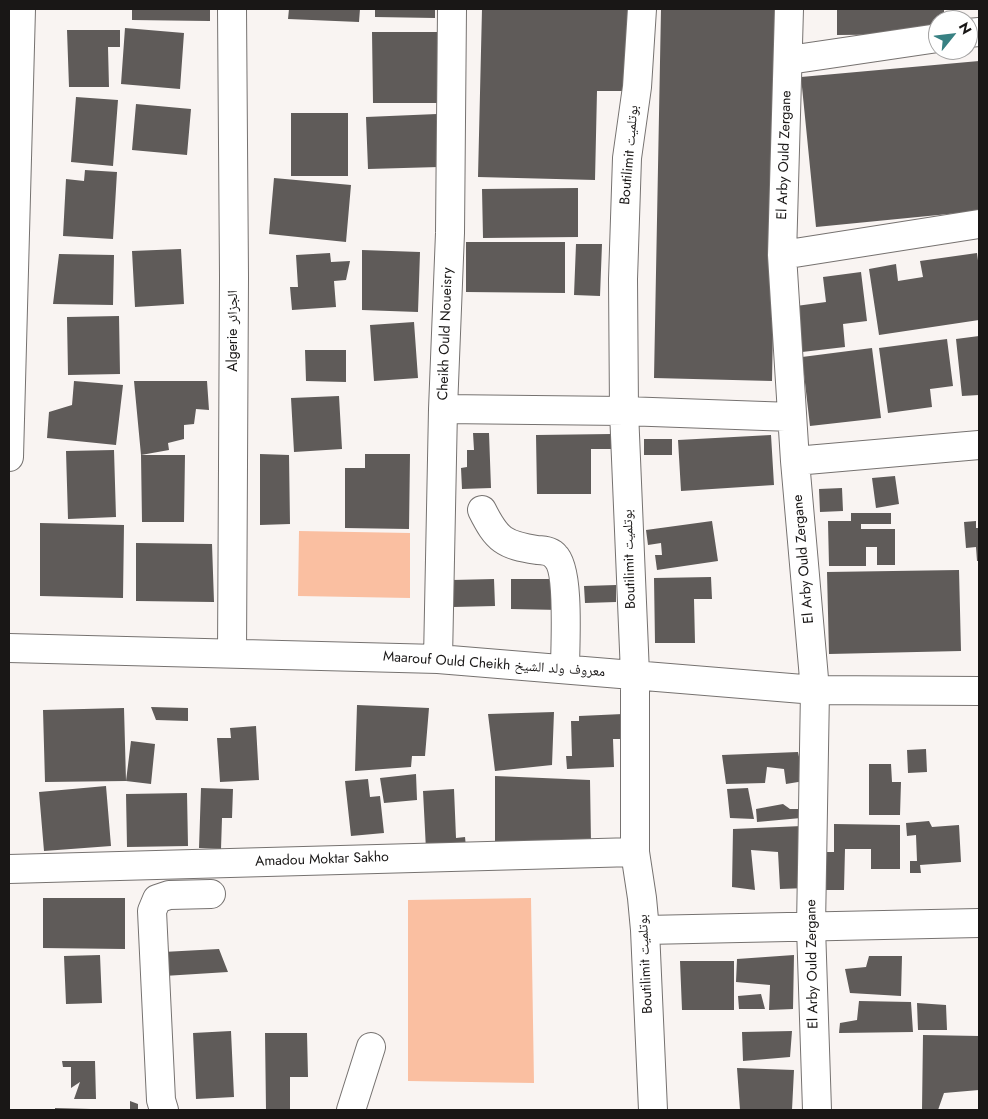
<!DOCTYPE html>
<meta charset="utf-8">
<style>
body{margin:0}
#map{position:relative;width:988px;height:1119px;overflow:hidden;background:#f9f4f2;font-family:Jost,sans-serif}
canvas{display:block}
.frame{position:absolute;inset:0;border:10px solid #191716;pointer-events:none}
.north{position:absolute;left:928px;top:10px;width:50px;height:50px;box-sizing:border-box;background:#fff;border:1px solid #a3a2a2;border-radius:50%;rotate:61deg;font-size:14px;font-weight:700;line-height:20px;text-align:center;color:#191716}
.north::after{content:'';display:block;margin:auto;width:18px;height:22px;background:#388183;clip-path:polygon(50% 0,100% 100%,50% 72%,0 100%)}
</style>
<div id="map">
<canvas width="988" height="1119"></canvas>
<div class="frame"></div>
<div class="north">N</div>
</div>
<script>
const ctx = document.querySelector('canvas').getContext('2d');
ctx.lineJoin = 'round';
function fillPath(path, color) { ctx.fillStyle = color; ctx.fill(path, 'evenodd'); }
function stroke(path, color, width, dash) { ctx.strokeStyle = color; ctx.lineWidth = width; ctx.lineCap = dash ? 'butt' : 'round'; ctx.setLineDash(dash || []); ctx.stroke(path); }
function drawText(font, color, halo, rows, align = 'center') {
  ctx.font = font + ' Jost,"Noto Naskh Arabic",sans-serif'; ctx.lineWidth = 5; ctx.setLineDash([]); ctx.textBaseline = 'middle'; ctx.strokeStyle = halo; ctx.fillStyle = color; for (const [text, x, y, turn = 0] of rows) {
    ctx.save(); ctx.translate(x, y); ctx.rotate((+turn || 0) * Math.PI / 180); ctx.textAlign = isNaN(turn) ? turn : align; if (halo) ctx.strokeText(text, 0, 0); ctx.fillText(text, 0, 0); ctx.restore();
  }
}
const green = new Path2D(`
 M 299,531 L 410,533 L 410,598 L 298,596 Z
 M 531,898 L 534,1083 L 408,1081 L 408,900 Z`);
const building = new Path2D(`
 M 132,9 L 210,9 L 210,21 L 132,20 Z
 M 289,9 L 360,9 L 359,22 L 288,19 Z
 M 375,9 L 435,9 L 435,18 L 375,17 Z
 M 482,9 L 632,9 L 631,91 L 597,91 L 595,180 L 478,177 Z
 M 661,9 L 779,9 L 772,381 L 654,378 Z
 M 837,9 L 944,9 L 944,20 L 938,20 L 938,34 L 837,35 Z
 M 125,28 L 184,33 L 180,89 L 121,84 Z
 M 67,30 L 120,30 L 120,47 L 108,47 L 109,87 L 69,87 Z
 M 372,32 L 443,32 L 444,103 L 373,103 Z
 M 979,61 L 979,211 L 816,227 L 801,77 Z
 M 76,97 L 118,100 L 113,166 L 71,162 Z
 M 136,104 L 191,109 L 187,155 L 132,150 Z
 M 291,113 L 348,113 L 348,176 L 291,176 Z
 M 437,114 L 439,167 L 368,169 L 366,117 Z
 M 85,170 L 117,172 L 113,239 L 63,236 L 66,179 L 84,181 Z
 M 274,178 L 351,185 L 346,242 L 269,234 Z
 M 578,188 L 578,237 L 483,238 L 482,189 Z
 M 466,242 L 565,242 L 565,293 L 466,292 Z
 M 576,244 L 602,244 L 600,296 L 574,295 Z
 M 181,249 L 184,304 L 135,307 L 132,251 Z
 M 362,250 L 420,252 L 418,312 L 362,310 Z
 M 330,253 L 331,262 L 350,261 L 346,280 L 334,281 L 336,307 L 292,310 L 290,287 L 298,287 L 296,255 Z
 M 977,253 L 979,268 L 979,320 L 879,335 L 869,269 L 896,264 L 898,281 L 923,277 L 920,261 Z
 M 59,254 L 114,255 L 113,305 L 53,304 Z
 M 861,272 L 867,321 L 843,324 L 845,347 L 802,352 L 796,306 L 826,302 L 823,277 Z
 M 119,316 L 120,374 L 68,375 L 67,317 Z
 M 414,322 L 418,378 L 374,381 L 370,325 Z
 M 979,336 L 979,395 L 962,396 L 956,339 Z
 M 947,339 L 953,386 L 930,389 L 932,407 L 888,413 L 879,348 Z
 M 872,348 L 881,418 L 810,426 L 802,357 Z
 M 305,350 L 346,350 L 346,382 L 306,381 Z
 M 74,381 L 123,385 L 116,445 L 47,438 L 49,412 L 72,405 Z
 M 134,381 L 207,381 L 209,410 L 196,409 L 194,424 L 184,425 L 184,439 L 168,443 L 169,450 L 141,455 Z
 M 339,396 L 342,449 L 294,452 L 291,398 Z
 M 473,433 L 489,433 L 491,488 L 462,489 L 461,468 L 467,467 L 467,450 L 474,450 Z
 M 611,434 L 611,449 L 591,449 L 591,494 L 537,494 L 536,435 Z
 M 771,435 L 774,485 L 681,491 L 678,440 Z
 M 644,439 L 672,439 L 672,455 L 644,455 Z
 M 114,450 L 116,517 L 68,519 L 66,451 Z
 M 260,454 L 289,455 L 290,524 L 260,525 Z
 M 365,454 L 410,454 L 409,529 L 345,528 L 345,468 L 365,468 Z
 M 141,455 L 185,455 L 184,522 L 142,522 Z
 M 895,476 L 899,504 L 876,508 L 872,478 Z
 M 842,488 L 843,511 L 820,512 L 819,489 Z
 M 851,513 L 891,513 L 891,524 L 861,524 L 861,529 L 895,529 L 895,565 L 877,565 L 877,547 L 866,547 L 866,566 L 829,566 L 828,521 L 851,521 Z
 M 712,521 L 718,561 L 657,570 L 655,555 L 662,555 L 661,543 L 648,545 L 646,530 Z
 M 976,521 L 976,528 L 979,528 L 979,561 L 977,561 L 976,547 L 966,548 L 964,522 Z
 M 40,523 L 124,525 L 123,598 L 40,596 Z
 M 136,543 L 212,544 L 214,602 L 136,601 Z
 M 959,570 L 961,651 L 829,654 L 827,572 Z
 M 711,577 L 712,599 L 694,599 L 695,643 L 655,643 L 654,578 Z
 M 494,579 L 495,606 L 453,607 L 452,580 Z
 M 511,579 L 560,579 L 560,610 L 511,609 Z
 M 616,585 L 616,602 L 585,603 L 584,586 Z
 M 357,705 L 429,708 L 425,756 L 412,756 L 411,767 L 355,771 Z
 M 151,707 L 188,708 L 188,721 L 156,720 Z
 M 124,708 L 126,781 L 45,782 L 43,710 Z
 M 554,712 L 552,765 L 495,771 L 488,714 Z
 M 623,714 L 624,739 L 613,739 L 614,767 L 567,769 L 566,756 L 572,756 L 571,721 L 579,721 L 579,716 Z
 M 256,726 L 259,780 L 220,782 L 217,738 L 231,738 L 230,728 Z
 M 131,741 L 155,744 L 151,784 L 126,781 Z
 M 926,749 L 927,772 L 908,773 L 907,750 Z
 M 798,752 L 804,781 L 786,784 L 784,769 L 767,767 L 765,783 L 726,784 L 722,755 Z
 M 869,764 L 891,764 L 892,782 L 901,782 L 900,815 L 869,815 Z
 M 416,774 L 417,800 L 384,803 L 380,778 Z
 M 495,776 L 590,780 L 591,843 L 495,844 Z
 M 368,779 L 370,797 L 380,796 L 384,833 L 351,836 L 345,781 Z
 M 106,786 L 111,846 L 44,851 L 39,792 Z
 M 201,788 L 233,789 L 232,818 L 222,818 L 221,849 L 199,848 Z
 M 748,788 L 754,819 L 730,818 L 727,789 Z
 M 454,789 L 456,838 L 465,837 L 466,847 L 426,850 L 423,791 Z
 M 187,793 L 188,846 L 127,847 L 126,794 Z
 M 783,804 L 790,809 L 801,809 L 801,818 L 757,822 L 756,809 Z
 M 929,821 L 932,827 L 959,825 L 961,862 L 920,865 L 921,873 L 910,873 L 910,861 L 917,861 L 916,835 L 907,836 L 906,823 Z
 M 834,824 L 900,825 L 900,869 L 871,869 L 871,849 L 845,849 L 844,890 L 826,890 L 826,852 L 834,852 Z
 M 802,826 L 807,888 L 780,889 L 778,852 L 751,850 L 755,890 L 732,887 L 733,829 Z
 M 43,898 L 125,898 L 125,949 L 43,948 Z
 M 219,949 L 228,972 L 164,976 L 163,952 Z
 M 100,955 L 102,1003 L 66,1004 L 64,956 Z
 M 794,955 L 793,1009 L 769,1010 L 770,985 L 736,982 L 737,959 Z
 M 869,956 L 902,956 L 901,996 L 850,993 L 845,969 L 866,967 Z
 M 680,961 L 734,961 L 734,1010 L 682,1010 Z
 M 761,994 L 765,1009 L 739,1009 L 738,996 Z
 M 859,1001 L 911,1002 L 913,1032 L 839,1033 L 840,1023 L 857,1020 Z
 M 917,1003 L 946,1005 L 947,1030 L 918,1030 Z
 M 231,1031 L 234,1097 L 196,1099 L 193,1033 Z
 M 792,1031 L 790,1057 L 743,1061 L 742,1032 Z
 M 265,1033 L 307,1033 L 308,1077 L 290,1077 L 290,1110 L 266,1110 Z
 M 923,1035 L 979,1036 L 979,1090 L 944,1093 L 938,1110 L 922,1110 Z
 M 62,1061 L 95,1061 L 96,1099 L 74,1099 L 80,1082 L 71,1088 L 71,1067 L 63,1067 Z
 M 737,1068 L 794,1070 L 792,1110 L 740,1110 Z
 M 130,1101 L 138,1104 L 138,1110 L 130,1110 Z
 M 55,1108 L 91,1109 L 91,1110 L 55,1110 Z`);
const minor = new Path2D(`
 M 232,9 L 234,277 L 232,653
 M 642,9 L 637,87 L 627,158 L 623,279 L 624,411 L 635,674 L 635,852 L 642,898 L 645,930 L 653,1110
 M 789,9 L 782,255 L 795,461 L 815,690 L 811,927 L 817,1110
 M 968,33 L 979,32
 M 789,60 L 938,38
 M 782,255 L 979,224
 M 443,409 L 624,411 L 792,417
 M 9,457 L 21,9
 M 795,461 L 979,445
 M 482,510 C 497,540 504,545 537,550 C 543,550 551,551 555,556 C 570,569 565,647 565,669
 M 9,648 L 438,659 L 815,690 L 979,691
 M 438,659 L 443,409 L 450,233 L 452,9
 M 9,869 L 635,852
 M 645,930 L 979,923
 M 164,1110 L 161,1100 L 152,911 L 157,899 L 169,895 L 211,894
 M 351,1110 L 371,1047`);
const streetNames = [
 ["Boutilimit بوتلميت",630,155,-85],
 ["El Arby Ould Zergane",785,155,-88],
 ["Algerie الجزائر",234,331,-90],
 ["Cheikh Ould Noueisry",446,334,-88],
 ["Boutilimit بوتلميت",630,559,-92],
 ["El Arby Ould Zergane",804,559,-95],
 ["Maarouf Ould Cheikh معروف ولد الشيخ",494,665,4],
 ["Amadou Moktar Sakho",322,860,-2],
 ["Boutilimit بوتلميت",646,964,-93],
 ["El Arby Ould Zergane",813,964,-91]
];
fillPath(green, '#fabfa1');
fillPath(building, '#5f5b59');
stroke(minor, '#767270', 30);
stroke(minor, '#fff', 28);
drawText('14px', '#191716', '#fff', streetNames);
</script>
